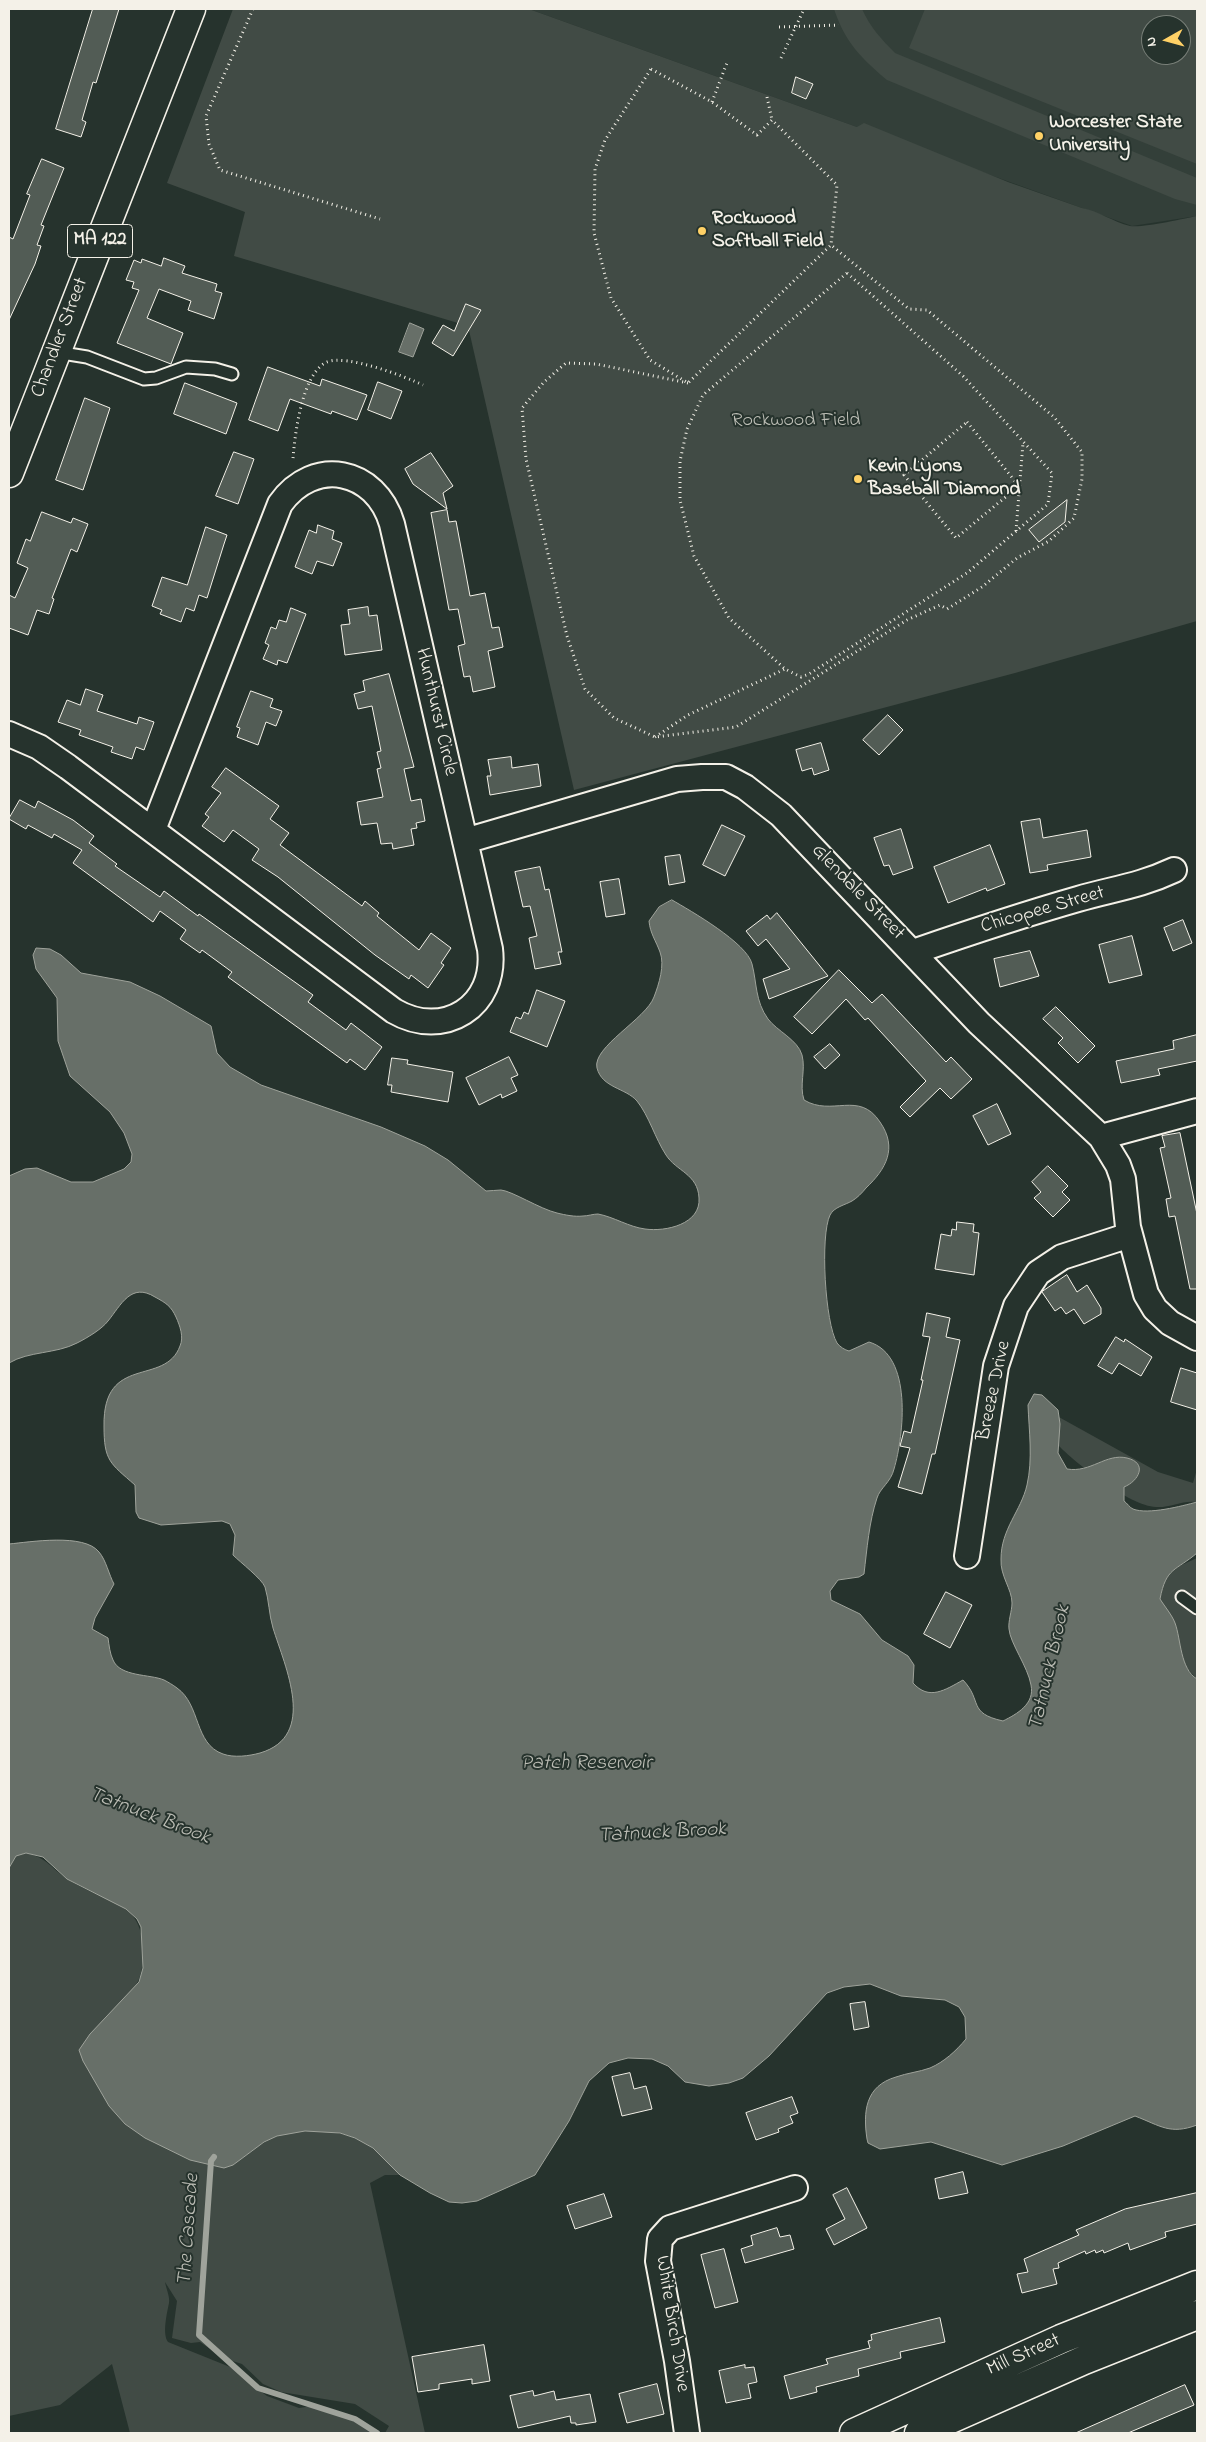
<!DOCTYPE html>
<style>
body{margin:0}
#map{position:relative;width:1206px;height:2442px;overflow:hidden;background:#26332d;font-family:"Indie Flower",sans-serif}
canvas{display:block}
.frame{position:absolute;inset:0;border:10px solid #f4f1e8;pointer-events:none}
.north{position:absolute;left:1141px;top:15px;width:50px;height:50px;box-sizing:border-box;background:#26332d;border:1px solid #787f78;border-radius:50%;rotate:263deg;font-size:14px;font-weight:700;line-height:20px;text-align:center;color:#f4f1e8}
.north::after{content:'';display:block;margin:auto;width:18px;height:22px;background:#ffd166;clip-path:polygon(50% 0,100% 100%,50% 72%,0 100%)}
</style>
<div id="map">
<canvas width="1206" height="2442"></canvas>
<div class="frame"></div>
<div class="north">N</div>
</div>
<script>
const ctx = document.querySelector('canvas').getContext('2d');
ctx.lineJoin = 'round';
function fillPath(path, color) { ctx.fillStyle = color; ctx.fill(path, 'evenodd'); }
function stroke(path, color, width, dash) { ctx.strokeStyle = color; ctx.lineWidth = width; ctx.lineCap = dash ? 'butt' : 'round'; ctx.setLineDash(dash || []); ctx.stroke(path); }
function drawText(font, color, halo, rows, align = 'center') {
  ctx.font = font + ' "Indie Flower",sans-serif'; ctx.lineWidth = 4; ctx.setLineDash([]); ctx.textBaseline = 'middle'; ctx.strokeStyle = halo; ctx.fillStyle = color; for (const [text, x, y, turn = 0] of rows) {
    ctx.save(); ctx.translate(x, y); ctx.rotate((+turn || 0) * Math.PI / 180); ctx.textAlign = isNaN(turn) ? turn : align; if (halo) ctx.strokeText(text, 0, 0); ctx.fillText(text, 0, 0); ctx.restore();
  }
}
const built = new Path2D(`
 M 529,9 L 1197,9 L 1197,216 L 1132,226 ZM 1151,25 L 1181,25 L 1181,55 L 1151,55 Z`);
const green = new Path2D(`
 M 233,9 L 529,9 L 857,127 L 864,123 L 1008,182 L 1082,208 C 1099,211 1113,222 1130,226 C 1143,228 1182,219 1197,216 L 1197,621 L 1015,673 L 574,790 L 468,326 L 234,256 L 245,212 L 167,183 Z
 M 834,9 L 862,9 C 870,27 882,40 895,53 L 1197,178 L 1197,205 L 1175,199 L 887,80 C 861,58 845,42 834,9 Z
 M 925,9 L 1197,9 L 1197,164 L 909,48 ZM 1151,25 L 1181,25 L 1181,55 L 1151,55 Z
 M 1057,1416 L 1158,1472 L 1193,1483 L 1197,1469 L 1197,1502 C 1182,1500 1170,1508 1156,1507 C 1130,1506 1075,1463 1057,1444 Z
 M 1197,1558 L 1197,1679 L 1183,1664 L 1161,1607 L 1159,1588 L 1166,1572 Z
 M 27,1853 C 49,1859 50,1868 68,1879 C 104,1904 144,1898 143,1953 C 143,1981 135,1990 115,2009 L 233,2165 C 247,2155 260,2143 275,2137 C 304,2125 347,2129 372,2148 C 382,2155 391,2166 400,2175 L 385,2175 L 370,2183 L 425,2433 L 385,2433 L 389,2426 L 355,2404 L 281,2392 L 263,2384 L 242,2364 L 223,2358 L 200,2342 L 191,2343 L 172,2338 L 177,2301 L 165,2282 C 166,2288 170,2297 169,2303 C 167,2313 162,2334 168,2342 L 240,2371 L 252,2385 L 267,2396 L 299,2408 L 320,2405 L 379,2433 L 130,2433 L 112,2364 L 60,2405 L 9,2416 L 9,1868 L 16,1856 Z`);
const water = new Path2D(`
 M 410,323 L 424,329 L 413,357 L 399,352 Z
 M 672,900 C 691,911 747,943 752,964 C 757,983 755,1001 768,1019 C 777,1031 798,1040 802,1055 C 806,1070 799,1085 804,1100 C 832,1117 859,1090 880,1122 C 898,1148 886,1169 866,1188 C 862,1193 857,1198 852,1201 C 845,1205 834,1207 830,1215 C 820,1236 825,1323 837,1343 C 840,1347 845,1350 849,1351 L 869,1342 C 913,1355 904,1435 894,1469 C 891,1482 880,1488 877,1498 C 869,1522 867,1549 864,1574 L 859,1577 L 838,1580 L 830,1591 L 831,1600 L 860,1614 L 882,1640 L 908,1656 L 914,1665 L 913,1683 C 929,1701 945,1690 963,1680 C 983,1701 967,1713 1003,1721 C 1017,1714 1035,1704 1031,1685 C 1028,1667 1010,1643 1009,1629 C 1008,1621 1012,1611 1012,1603 C 1012,1589 1000,1576 1001,1559 C 1001,1529 1021,1511 1027,1485 C 1033,1459 1029,1431 1028,1405 L 1034,1394 L 1042,1395 L 1058,1410 L 1060,1424 L 1058,1453 L 1067,1469 C 1091,1473 1106,1453 1127,1458 C 1148,1463 1139,1481 1124,1487 L 1124,1501 C 1127,1503 1130,1508 1133,1509 C 1148,1515 1182,1506 1197,1502 L 1197,1553 C 1176,1571 1166,1567 1160,1599 C 1165,1607 1172,1615 1175,1623 C 1181,1639 1180,1669 1197,1679 L 1197,2125 C 1170,2135 1161,2126 1135,2116 L 1063,2146 L 1002,2165 L 931,2142 L 880,2149 L 868,2143 L 867,2139 C 863,2112 865,2086 896,2077 C 907,2073 919,2072 930,2068 C 944,2062 956,2051 966,2039 L 965,2017 L 959,2007 L 945,2000 L 901,1996 L 870,1984 L 844,1987 L 827,1993 L 769,2056 L 743,2078 L 729,2083 L 709,2086 L 685,2082 L 668,2066 L 652,2059 L 628,2058 L 609,2063 L 589,2081 L 569,2121 L 535,2175 L 477,2201 L 462,2203 L 449,2202 L 430,2193 L 400,2175 L 373,2148 L 355,2138 L 340,2133 L 305,2131 L 277,2136 L 264,2142 L 233,2165 L 224,2168 L 190,2160 L 145,2138 L 125,2124 L 109,2106 L 83,2061 L 79,2050 L 90,2034 L 139,1982 L 143,1968 L 141,1927 L 137,1919 L 126,1909 L 67,1879 L 43,1857 L 26,1853 L 16,1856 L 9,1868 L 9,1544 C 30,1542 84,1533 99,1552 C 106,1560 109,1575 114,1584 L 95,1618 L 92,1629 L 108,1638 C 109,1645 110,1654 113,1660 C 120,1677 150,1674 164,1680 C 168,1682 173,1685 177,1688 C 201,1705 194,1744 223,1754 C 234,1758 249,1756 260,1753 C 318,1736 285,1667 273,1628 C 269,1615 269,1600 265,1587 C 262,1579 240,1562 233,1555 L 235,1535 L 230,1524 L 222,1521 L 161,1525 L 139,1518 L 136,1512 L 135,1485 C 110,1463 104,1461 104,1426 C 103,1353 165,1387 180,1346 C 184,1337 180,1326 176,1317 C 171,1306 166,1303 155,1297 C 131,1282 121,1305 108,1321 C 102,1329 87,1338 77,1343 C 56,1354 29,1351 9,1363 L 9,1176 L 25,1169 L 37,1168 L 71,1182 L 93,1182 L 124,1169 L 131,1162 L 132,1154 L 124,1133 L 110,1112 L 70,1076 L 58,1041 L 57,998 L 36,969 L 33,955 L 36,948 L 50,949 L 61,955 L 81,973 L 130,982 L 160,996 L 211,1026 L 217,1053 L 230,1067 L 261,1085 L 381,1127 L 425,1146 L 448,1160 L 486,1191 C 491,1191 496,1190 501,1190 C 512,1191 540,1209 557,1213 C 565,1215 575,1217 583,1216 C 588,1216 593,1214 598,1214 C 614,1217 629,1227 645,1229 C 666,1232 701,1224 699,1198 C 698,1174 676,1171 666,1155 C 655,1138 649,1116 637,1101 C 626,1088 602,1088 597,1068 C 592,1047 646,1019 654,997 C 659,984 665,965 660,952 C 656,941 650,933 649,921 L 659,907 Z`);
const stream = new Path2D(`
 M 214,2157 L 211,2161 L 199,2335 L 258,2388 L 355,2419 L 377,2433`);
const building = new Path2D(`
 M 93,9 L 119,9 L 96,83 L 93,82 L 82,120 L 86,122 L 81,137 L 56,129 Z
 M 796,77 L 813,84 L 806,99 L 792,93 Z
 M 42,159 L 64,168 L 41,225 L 44,226 L 37,245 L 41,246 L 35,264 L 9,320 L 9,237 L 13,239 L 30,195 L 27,194 Z
 M 164,258 L 185,266 L 182,273 L 217,284 L 215,291 L 222,293 L 214,319 L 188,310 L 191,301 L 159,289 L 147,318 L 183,333 L 171,364 L 117,343 L 139,290 L 132,288 L 134,282 L 126,280 L 134,260 L 141,263 L 142,259 L 161,266 Z
 M 466,304 L 481,310 L 453,356 L 432,343 L 443,325 L 454,331 Z
 M 268,367 L 320,386 L 322,379 L 367,395 L 357,420 L 332,411 L 331,414 L 290,399 L 278,431 L 249,420 Z
 M 378,382 L 402,391 L 391,419 L 368,410 Z
 M 185,383 L 237,403 L 226,434 L 174,414 Z
 M 85,398 L 110,408 L 83,490 L 56,480 Z
 M 234,452 L 254,459 L 238,504 L 216,496 Z
 M 431,453 L 453,486 L 443,493 L 447,509 L 413,484 L 405,469 Z
 M 1067,500 L 1065,522 L 1039,542 L 1029,530 Z
 M 447,510 L 449,522 L 456,521 L 470,596 L 485,593 L 492,628 L 499,627 L 503,647 L 488,651 L 495,687 L 473,692 L 470,676 L 464,677 L 458,646 L 465,644 L 458,609 L 449,610 L 431,513 Z
 M 42,512 L 71,523 L 73,518 L 88,524 L 77,552 L 71,549 L 52,598 L 54,599 L 49,614 L 37,610 L 28,635 L 9,628 L 9,595 L 15,598 L 28,568 L 17,563 L 26,539 L 30,541 Z
 M 318,525 L 334,531 L 332,539 L 342,543 L 333,566 L 317,561 L 312,574 L 295,567 L 309,530 L 316,533 Z
 M 206,527 L 227,535 L 224,544 L 207,598 L 199,595 L 194,611 L 186,608 L 181,622 L 160,614 L 162,610 L 152,606 L 162,577 L 187,585 Z
 M 368,607 L 369,616 L 377,615 L 382,650 L 345,655 L 341,625 L 350,624 L 348,610 Z
 M 291,608 L 306,614 L 287,663 L 278,660 L 277,665 L 263,659 L 269,645 L 265,643 L 271,627 L 276,629 L 279,620 L 286,622 Z
 M 389,674 L 414,767 L 404,769 L 411,801 L 421,799 L 425,821 L 416,823 L 417,828 L 411,829 L 414,845 L 393,849 L 392,843 L 381,844 L 377,823 L 361,825 L 357,802 L 383,797 L 377,769 L 381,768 L 377,752 L 381,751 L 372,706 L 358,709 L 354,694 L 365,691 L 363,681 Z
 M 86,689 L 103,695 L 97,711 L 137,724 L 139,717 L 154,722 L 144,750 L 136,747 L 132,759 L 111,752 L 113,747 L 79,735 L 81,730 L 58,722 L 67,700 L 80,705 Z
 M 251,691 L 273,699 L 270,707 L 282,711 L 276,726 L 266,722 L 258,745 L 237,737 L 240,728 L 237,727 Z
 M 888,715 L 903,730 L 879,755 L 863,740 Z
 M 821,743 L 829,770 L 814,775 L 812,768 L 802,771 L 796,750 Z
 M 511,757 L 512,768 L 538,764 L 541,786 L 490,795 L 487,776 L 491,776 L 488,760 Z
 M 226,768 L 279,806 L 270,819 L 289,833 L 280,845 L 362,906 L 365,901 L 379,913 L 377,916 L 419,950 L 431,933 L 451,948 L 441,963 L 444,965 L 428,988 L 411,975 L 409,979 L 375,955 L 278,877 L 252,860 L 259,849 L 233,830 L 224,842 L 202,826 L 209,817 L 205,814 L 221,793 L 212,787 Z
 M 20,800 L 35,808 L 38,801 L 73,820 L 94,836 L 89,843 L 117,864 L 115,866 L 160,897 L 164,891 L 198,916 L 199,914 L 313,995 L 308,1002 L 346,1030 L 351,1023 L 382,1047 L 365,1070 L 350,1059 L 347,1063 L 228,977 L 232,972 L 202,950 L 200,953 L 180,939 L 186,930 L 160,911 L 153,922 L 73,863 L 82,850 L 54,834 L 52,838 L 28,825 L 26,829 L 9,819 Z
 M 1040,819 L 1043,838 L 1087,830 L 1091,857 L 1047,865 L 1048,870 L 1030,873 L 1021,822 Z
 M 722,825 L 745,836 L 725,876 L 703,865 Z
 M 901,829 L 913,868 L 893,875 L 889,865 L 884,866 L 874,838 Z
 M 990,845 L 1005,884 L 987,891 L 986,888 L 948,903 L 934,867 Z
 M 680,855 L 685,882 L 669,885 L 665,857 Z
 M 540,867 L 545,890 L 549,889 L 562,952 L 558,952 L 561,964 L 535,969 L 529,938 L 537,936 L 530,906 L 523,907 L 515,872 Z
 M 619,879 L 625,914 L 606,917 L 600,882 Z
 M 777,913 L 828,976 L 769,999 L 763,979 L 790,969 L 766,939 L 758,946 L 746,931 L 767,915 L 770,919 Z
 M 1183,920 L 1192,943 L 1173,951 L 1164,928 Z
 M 1132,936 L 1142,975 L 1109,983 L 1099,945 Z
 M 1030,951 L 1039,976 L 1000,987 L 994,959 Z
 M 839,970 L 872,1003 L 882,994 L 946,1062 L 951,1057 L 972,1079 L 951,1099 L 940,1088 L 910,1117 L 900,1107 L 926,1081 L 868,1018 L 865,1020 L 846,999 L 812,1034 L 794,1017 Z
 M 537,990 L 565,1001 L 547,1047 L 510,1032 L 516,1017 L 521,1019 L 524,1012 L 528,1014 Z
 M 1056,1007 L 1095,1046 L 1078,1063 L 1058,1043 L 1063,1038 L 1043,1019 Z
 M 1197,1035 L 1197,1061 L 1158,1069 L 1160,1075 L 1121,1083 L 1116,1061 L 1174,1049 L 1173,1041 Z
 M 830,1044 L 840,1055 L 825,1069 L 814,1057 Z
 M 509,1057 L 518,1075 L 511,1078 L 517,1091 L 502,1098 L 501,1094 L 479,1105 L 466,1078 Z
 M 392,1058 L 408,1060 L 407,1064 L 453,1072 L 448,1102 L 391,1092 L 392,1085 L 388,1085 Z
 M 997,1104 L 1011,1134 L 988,1145 L 973,1116 Z
 M 1180,1133 L 1197,1214 L 1197,1289 L 1190,1289 L 1175,1216 L 1169,1217 L 1166,1199 L 1171,1198 L 1160,1148 L 1165,1147 L 1162,1136 Z
 M 1048,1166 L 1068,1186 L 1062,1192 L 1070,1200 L 1053,1217 L 1034,1198 L 1041,1192 L 1032,1182 Z
 M 957,1222 L 974,1224 L 973,1232 L 979,1233 L 974,1275 L 935,1269 L 941,1234 L 951,1236 L 952,1229 L 956,1230 Z
 M 1067,1275 L 1077,1292 L 1087,1285 L 1101,1308 L 1101,1314 L 1084,1324 L 1074,1309 L 1066,1314 L 1061,1307 L 1055,1311 L 1042,1292 Z
 M 927,1313 L 950,1318 L 946,1337 L 960,1340 L 935,1454 L 932,1454 L 922,1494 L 898,1487 L 910,1448 L 900,1446 L 904,1431 L 911,1433 L 923,1380 L 921,1380 L 930,1337 L 923,1336 Z
 M 1116,1337 L 1124,1342 L 1125,1339 L 1152,1357 L 1141,1376 L 1119,1363 L 1112,1374 L 1098,1366 Z
 M 1181,1368 L 1197,1373 L 1197,1410 L 1171,1402 Z
 M 946,1592 L 972,1605 L 950,1648 L 924,1634 Z
 M 865,2002 L 869,2027 L 854,2030 L 850,2004 Z
 M 630,2073 L 634,2089 L 646,2086 L 652,2109 L 622,2116 L 612,2077 Z
 M 792,2097 L 798,2113 L 790,2116 L 793,2123 L 778,2129 L 779,2132 L 756,2140 L 746,2113 Z
 M 963,2172 L 968,2193 L 939,2199 L 935,2179 Z
 M 847,2188 L 867,2228 L 834,2245 L 826,2229 L 845,2219 L 833,2195 Z
 M 1197,2193 L 1197,2224 L 1165,2232 L 1166,2237 L 1130,2250 L 1128,2243 L 1104,2253 L 1103,2250 L 1096,2253 L 1095,2250 L 1086,2254 L 1085,2251 L 1058,2263 L 1059,2268 L 1053,2269 L 1057,2284 L 1022,2293 L 1017,2274 L 1028,2272 L 1024,2259 L 1079,2235 L 1076,2230 L 1125,2209 Z
 M 604,2194 L 612,2217 L 575,2229 L 567,2206 Z
 M 777,2228 L 780,2237 L 790,2235 L 794,2249 L 745,2263 L 741,2249 L 753,2245 L 751,2236 Z
 M 724,2249 L 738,2302 L 715,2308 L 701,2255 Z
 M 940,2318 L 945,2342 L 900,2352 L 901,2358 L 858,2369 L 859,2376 L 816,2387 L 817,2392 L 790,2399 L 784,2376 L 828,2364 L 826,2359 L 870,2348 L 868,2341 L 872,2340 L 871,2335 Z
 M 484,2345 L 490,2381 L 472,2384 L 472,2379 L 439,2384 L 439,2389 L 418,2392 L 412,2357 Z
 M 745,2365 L 745,2368 L 754,2367 L 757,2382 L 748,2384 L 751,2398 L 726,2403 L 719,2371 Z
 M 657,2384 L 664,2414 L 627,2423 L 619,2394 Z
 M 1185,2385 L 1194,2405 L 1128,2433 L 1076,2433 Z
 M 533,2391 L 534,2396 L 554,2391 L 556,2400 L 590,2394 L 596,2422 L 576,2425 L 576,2423 L 571,2423 L 570,2416 L 518,2428 L 510,2396 Z`);
const path = new Path2D(`
 M 253,9 L 206,116 L 209,144 L 220,170 L 380,219
 M 779,27 L 839,25
 M 781,58 L 804,9
 M 651,69 L 712,102 L 757,135 L 772,120 L 837,185 L 831,245 L 688,383 L 650,360 L 611,298 L 594,233 L 595,169 L 605,140 Z
 M 767,97 L 772,120
 M 712,102 L 728,60
 M 847,273 L 963,376 L 1052,473 L 1048,504 L 967,573 L 809,674 L 801,677 L 785,669 L 729,618 L 694,556 L 680,500 L 680,461 L 687,429 L 703,395 Z
 M 688,383 L 596,364 L 566,363 L 544,382 L 522,408 L 526,459 L 567,636 L 585,689 L 614,718 L 655,737 L 736,727 L 907,620 L 940,605 L 947,609 L 982,587 L 1017,558 L 1049,541 L 1074,518 L 1082,479 L 1082,452 L 1054,417 L 927,310 L 909,309 L 831,245
 M 967,422 L 1019,486 L 956,538 L 904,475 Z
 M 293,458 C 295,434 302,373 327,362 C 346,354 404,376 423,385
 M 1016,531 L 1023,443
 M 655,737 L 688,715 L 785,669`);
const lane = new Path2D(`
 M 56,352 L 87,357 L 144,379 L 156,378 L 186,367 L 215,369 L 232,374
 M 1182,1597 L 1197,1608`);
const street = new Path2D(`
 M 9,734 L 39,747 L 68,767 L 394,1011 C 444,1040 497,1006 490,949 L 392,524 C 376,469 314,456 280,504 L 153,830
 M 465,841 L 677,779 L 702,777 L 726,777 L 745,787 L 781,815 L 979,1023 L 1101,1137 L 1118,1165 L 1123,1179 L 1128,1227 L 1146,1294 L 1155,1309 L 1170,1323 L 1197,1338
 M 913,952 C 968,933 1022,915 1078,899 C 1112,889 1140,886 1174,870
 M 1101,1137 L 1197,1111
 M 967,1556 L 996,1366 L 1016,1306 L 1038,1273 L 1062,1257 L 1130,1235
 M 687,2433 L 677,2361 L 658,2261 L 660,2239 L 670,2228 L 795,2188`);
const secondary = new Path2D(`
 M 854,2433 L 1061,2339 L 1197,2285
 M 919,2433 L 1084,2360 L 1197,2315`);
const primary = new Path2D(`
 M 9,473 L 191,9`);
const markers = [
 [1039,136,5,"#ffd166"],
 [702,231,5,"#ffd166"],
 [858,479,5,"#ffd166"]
];
const shields = [
 [100,241,65]
];
const shieldNames = [
 ["MA 122",100,241]
];
const poiNames = [
 ["Worcester State",1049,124],
 ["University",1049,147],
 ["Rockwood",712,220],
 ["Softball Field",712,243],
 ["Kevin Lyons",868,468],
 ["Baseball Diamond",868,491]
];
const streetNames = [
 ["Chandler Street",61,338,-69],
 ["Hunthurst Circle",435,712,77],
 ["Glendale Street",857,893,46],
 ["Chicopee Street",1043,911,-16],
 ["Breeze Drive",995,1391,-78],
 ["White Birch Drive",671,2324,81],
 ["Mill Street",1024,2356,-24]
];
const parkNames = [
 ["Rockwood Field",796,422]
];
const waterNames = [
 ["Tatnuck Brook",1051,1668,-77],
 ["Patch Reservoir",586,1765],
 ["Tatnuck Brook",149,1817,21],
 ["Tatnuck Brook",662,1834,-3],
 ["The Cascade",190,2230,-86]
];
fillPath(built, '#333f39');
fillPath(green, '#414b45');
fillPath(water, '#676f68');
stroke(water, '#9fa39b', 1);
stroke(stream, '#9fa39b', 6);
fillPath(building, '#525c55');
stroke(building, '#f4f1e8', 1);
stroke(lane, '#f4f1e8', 15);
stroke(street, '#f4f1e8', 28);
stroke(secondary, '#f4f1e8', 31);
stroke(primary, '#f4f1e8', 31);
stroke(path, '#f4f1e8', 3, [1, 4]);
stroke(lane, '#26332d', 11);
stroke(street, '#26332d', 24);
stroke(secondary, '#26332d', 28);
stroke(primary, '#26332d', 28);
for (const [x, y, r, color] of markers) { const dot = new Path2D(); dot.arc(x, y, r, 0, 2 * Math.PI); ctx.fillStyle = color; ctx.fill(dot); stroke(dot, '#26332d', 2); }
for (const [x, y, w] of shields) { const box = new Path2D(); box.roundRect(x - w / 2, y - 16.5, w, 33, 4); ctx.fillStyle = '#26332d'; ctx.fill(box); stroke(box, '#f4f1e8', 1); }
drawText('bold 19px', '#f4f1e8', null, shieldNames);
drawText('bold 20px', '#f4f1e8', '#26332d', poiNames, 'left');
drawText('20px', '#f4f1e8', '#26332d', streetNames);
drawText('20px', '#bebfb7', '#26332d', parkNames);
drawText('italic 21px', '#bcbdb5', '#26332d', waterNames);
</script>
